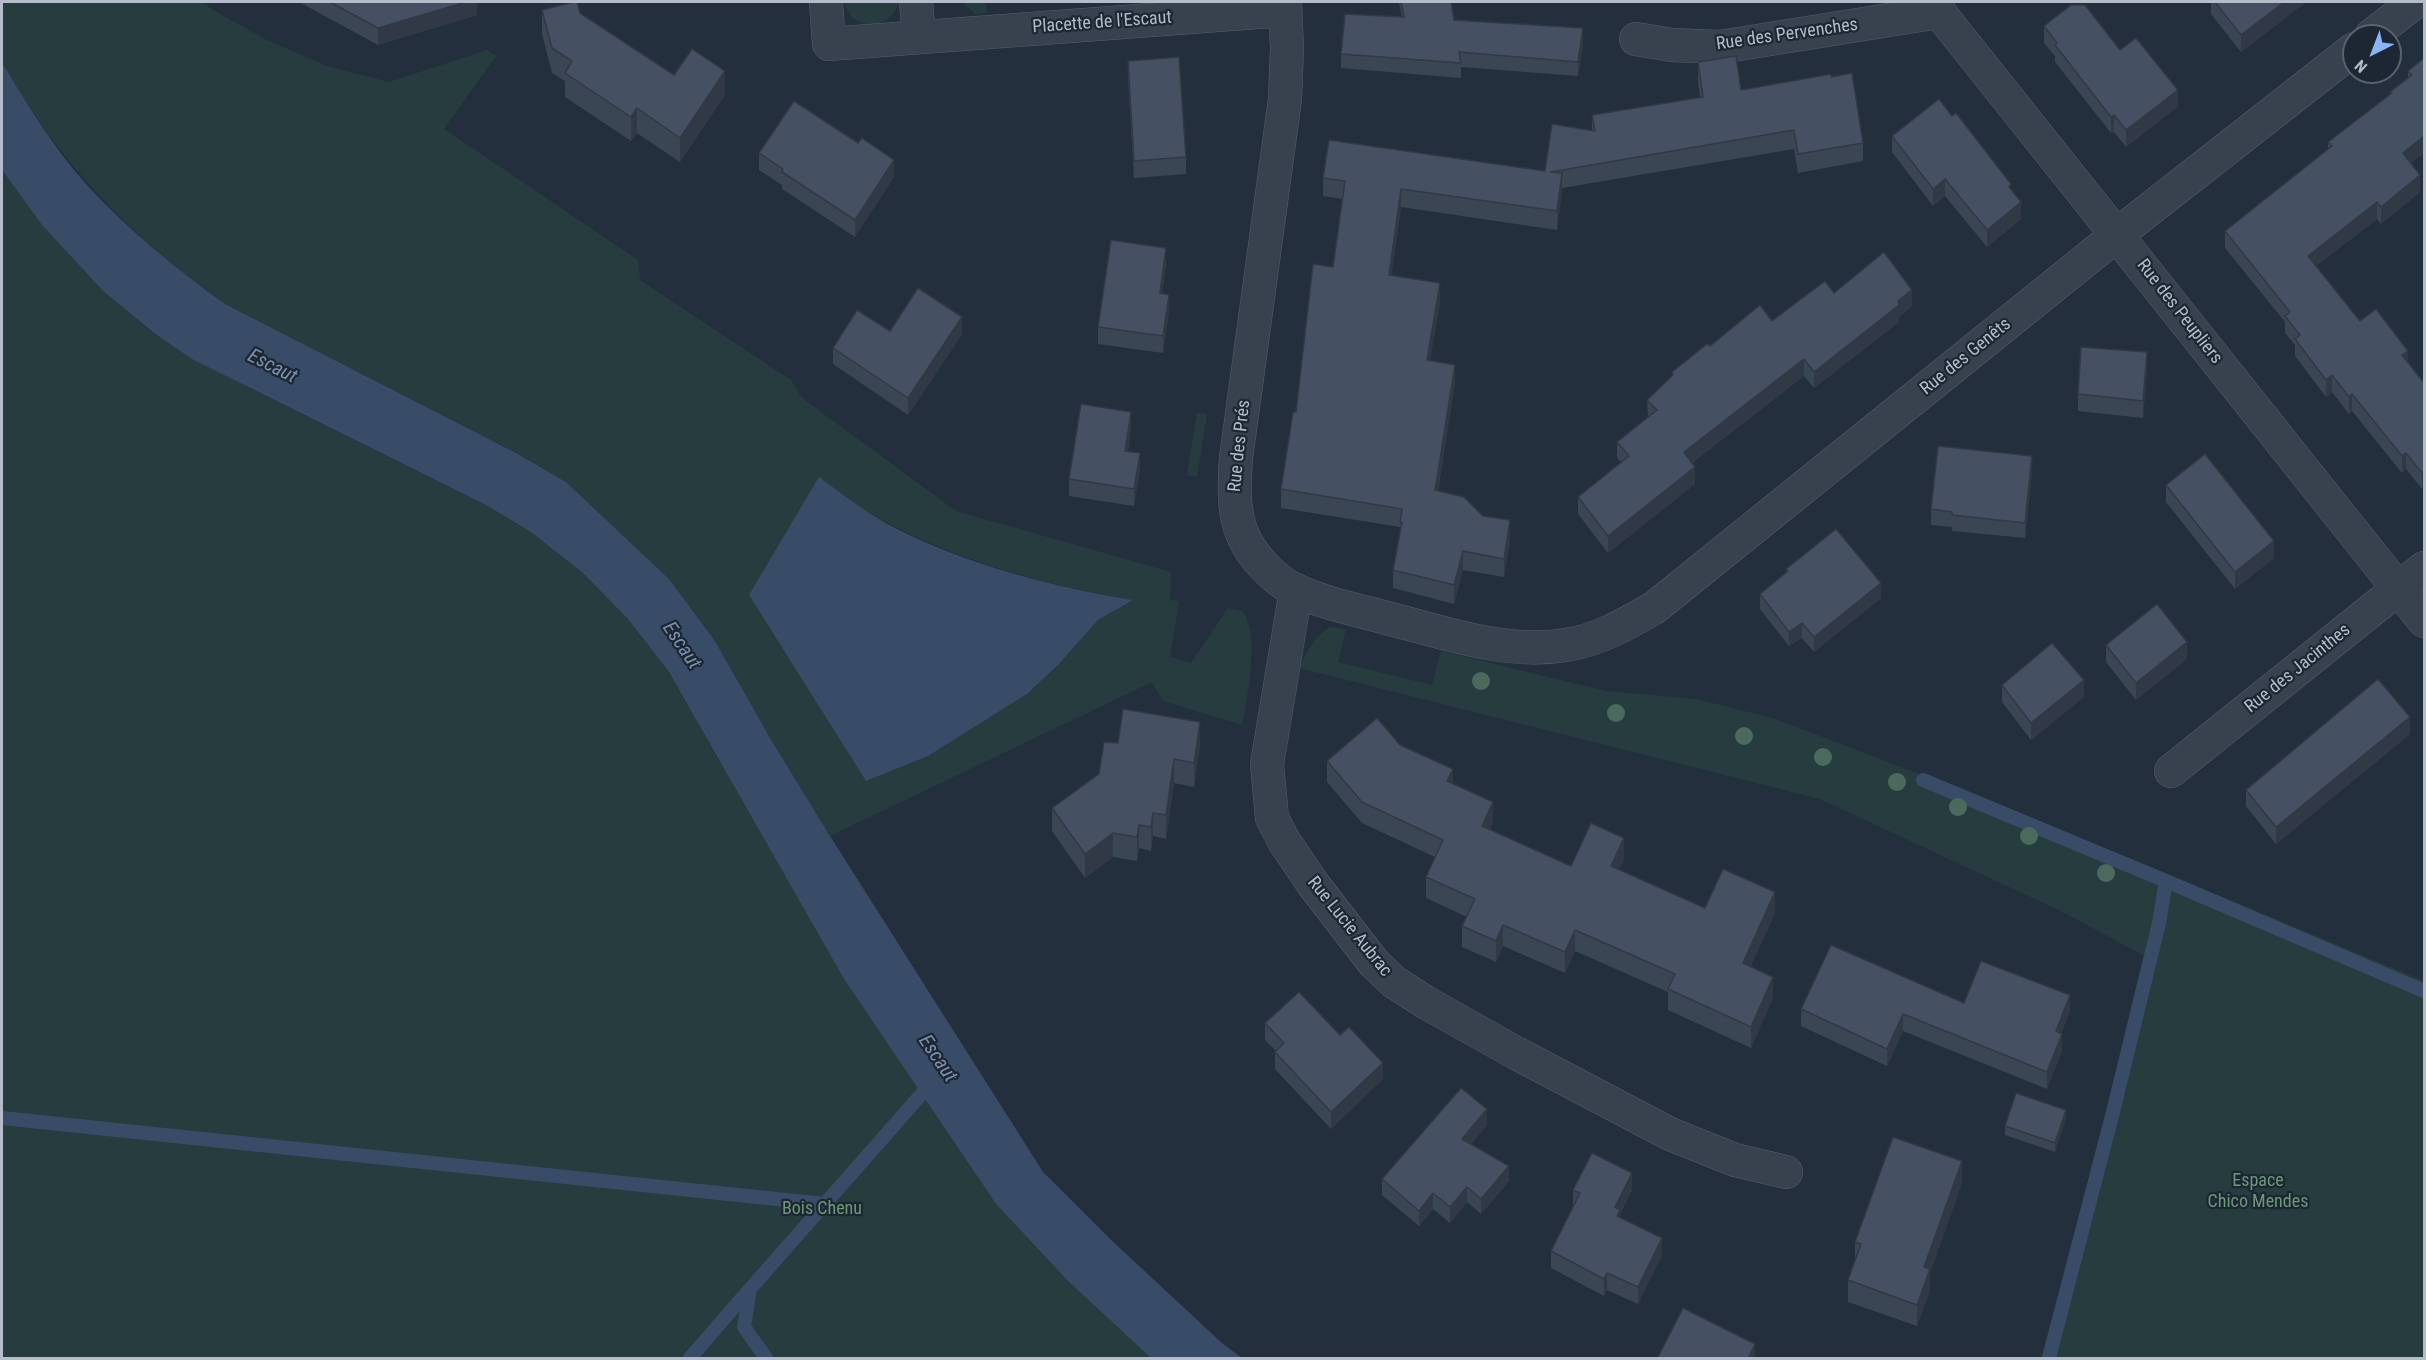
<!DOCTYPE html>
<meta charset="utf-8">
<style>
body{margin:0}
#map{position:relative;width:2426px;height:1360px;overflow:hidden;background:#242f3e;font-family:"Roboto Condensed",sans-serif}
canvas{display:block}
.frame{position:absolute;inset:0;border:3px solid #b4bcc9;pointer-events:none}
.north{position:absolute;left:2342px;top:24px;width:60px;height:60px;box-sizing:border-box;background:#1d2633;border:2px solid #59626f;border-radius:50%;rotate:222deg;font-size:16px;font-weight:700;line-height:24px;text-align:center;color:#b4bcc9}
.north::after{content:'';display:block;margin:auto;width:21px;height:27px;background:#8ab4f8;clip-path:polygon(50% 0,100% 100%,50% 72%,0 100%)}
</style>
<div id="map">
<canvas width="2426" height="1360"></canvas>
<div class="frame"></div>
<div class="north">N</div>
</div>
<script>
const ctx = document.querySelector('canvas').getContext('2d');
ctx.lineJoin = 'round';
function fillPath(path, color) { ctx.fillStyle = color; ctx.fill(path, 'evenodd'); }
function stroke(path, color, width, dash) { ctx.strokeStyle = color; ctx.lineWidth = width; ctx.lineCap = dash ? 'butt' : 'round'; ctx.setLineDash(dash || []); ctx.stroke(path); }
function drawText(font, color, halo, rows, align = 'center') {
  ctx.font = font + ' "Roboto Condensed",sans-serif'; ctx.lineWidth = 4.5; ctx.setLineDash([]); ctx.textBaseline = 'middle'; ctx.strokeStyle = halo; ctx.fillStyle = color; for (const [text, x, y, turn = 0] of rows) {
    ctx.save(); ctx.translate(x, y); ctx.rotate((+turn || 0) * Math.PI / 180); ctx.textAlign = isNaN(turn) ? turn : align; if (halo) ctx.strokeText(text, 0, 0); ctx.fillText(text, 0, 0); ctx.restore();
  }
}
const green = new Path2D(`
 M 2,2 L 201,2 L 220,14 L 267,40 L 327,66 L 389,82 L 487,50 L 496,56 L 444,129 L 638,260 L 640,280 L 791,380 L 802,398 L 956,511 L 1171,572 L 1170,600 L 1179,601 L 1170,657 L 1191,663 L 1228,608 L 1242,611 C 1261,633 1247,699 1242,725 L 1163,701 L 1152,682 L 830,836 L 770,738 L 715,641 L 669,579 L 566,482 L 516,453 L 225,304 C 149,250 81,186 30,107 C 21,94 9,80 3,65 C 0,55 2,15 2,2 ZM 864,510 C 946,557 1038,584 1132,600 L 1098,620 L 1058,665 L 1027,694 L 928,756 L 866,780 L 749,595 Z
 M 844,2 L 899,2 C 890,32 852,32 844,2 Z
 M 964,2 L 986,2 L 987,13 L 975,14 L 965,5 Z
 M 2,168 L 42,225 L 103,291 L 154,334 L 257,392 L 486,505 L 531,532 L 583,573 L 628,619 L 669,672 L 844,979 L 996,1204 L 1068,1281 L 1151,1358 L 2,1358 Z
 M 1197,413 L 1207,414 L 1197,477 L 1187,475 Z
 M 1330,627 L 1346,629 L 1338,662 L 1432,685 L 1441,651 L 1606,691 L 1696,699 L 1773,718 L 1935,780 L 2161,871 L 2424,981 L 2424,1358 L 2041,1358 L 2148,958 L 2065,913 L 1820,799 L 1299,668 C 1306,652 1315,636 1330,627 Z`);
const water = new Path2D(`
 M 2,63 C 28,105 53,147 86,184 C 127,229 176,269 225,304 L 516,453 L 566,482 L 669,579 L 715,641 L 770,738 L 830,836 L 1043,1172 L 1109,1238 L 1223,1344 L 1242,1358 L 1151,1358 L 1068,1281 L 996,1204 L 844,979 L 669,672 L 628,619 L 583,573 L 531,532 L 486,505 L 192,359 L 154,333 L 103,291 L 42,225 L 3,171 Z
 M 819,477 C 843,495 868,514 895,528 C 968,565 1053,587 1133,600 L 1098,620 L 1058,665 L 1027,694 L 928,756 L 866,781 L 749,595 Z`);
const stream = new Path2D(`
 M 1923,780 L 2166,881 L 2159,923 L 2113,1112 L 2049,1358
 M 2166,881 L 2424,991
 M 2,1118 L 824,1204
 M 690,1358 L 749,1290
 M 766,1358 L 744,1327 L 750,1289 L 933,1081`);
const minor = new Path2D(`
 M 826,2 L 829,44 L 1285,10
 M 916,2 L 919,36
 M 1285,2 L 1287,48 L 1285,99 L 1236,458 C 1234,489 1232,520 1249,547 C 1259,563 1278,582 1295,590 C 1323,603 1357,610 1387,618 C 1445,633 1506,655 1566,645 C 1599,640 1626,624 1654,608 L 2118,234 L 2354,49
 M 1937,2 L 1939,12 L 2424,621
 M 2371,36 L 2415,2
 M 1636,39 L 1672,45 L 1720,47 L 1939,12
 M 1296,590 L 1267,764 L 1272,818 L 1284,841 L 1313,884 L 1374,963 L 1394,982 L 1425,1002 L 1516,1053 L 1670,1134 L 1735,1160 L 1786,1172
 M 2171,771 L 2424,568`);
const trees = [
 [1481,681],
 [1616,713],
 [1744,736],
 [1823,757],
 [1897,782],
 [1958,807],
 [2029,836],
 [2106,873]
];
const wall = new Path2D(`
 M 299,2 L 477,2 L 477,15 L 378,45 Z
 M 1399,2 L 1451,2 L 1454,20 L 1583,43 L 1578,76 L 1461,67 L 1461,78 L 1341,68 L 1341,54 L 1402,17 Z
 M 2211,2 L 2306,2 L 2241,52 L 2211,14 Z
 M 542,10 L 580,13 L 674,75 L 725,95 L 680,162 L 637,133 L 631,141 L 565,97 L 565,81 L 552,73 L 542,34 Z
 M 2044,26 L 2120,50 L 2178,106 L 2126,147 L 2114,132 L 2111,133 L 2055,62 L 2055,56 L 2044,43 Z
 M 2424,58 L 2424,153 L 2411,163 L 2420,192 L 2381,224 L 2377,219 L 2316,266 L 2360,321 L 2408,362 L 2424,383 L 2422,489 L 2406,469 L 2402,473 L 2352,411 L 2349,414 L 2332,392 L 2326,397 L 2295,356 L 2295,345 L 2285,333 L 2285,322 L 2225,248 L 2225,231 L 2328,149 L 2328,142 L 2390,94 L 2390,92 L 2408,78 L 2408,71 Z
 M 1128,61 L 1186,157 L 1186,174 L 1134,178 L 1128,78 Z
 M 1698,62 L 1741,90 L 1831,77 L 1863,143 L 1863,161 L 1798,173 L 1794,149 L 1562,188 L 1557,230 L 1401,207 L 1391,276 L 1440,302 L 1430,360 L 1455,383 L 1438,491 L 1483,516 L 1510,539 L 1504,577 L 1463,570 L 1454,604 L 1393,588 L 1393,570 L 1400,533 L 1400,527 L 1281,508 L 1281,489 L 1296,412 L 1333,267 L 1342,199 L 1323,196 L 1323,178 L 1545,171 L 1592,131 L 1592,115 L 1700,97 L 1698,81 Z
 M 1892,136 L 2011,189 L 2021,219 L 1987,247 L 1945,196 L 1933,206 L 1892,152 Z
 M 858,143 L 894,177 L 855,237 L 782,189 L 782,185 L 759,170 L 759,153 Z
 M 1166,264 L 1162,294 L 1169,312 L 1163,353 L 1098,344 L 1098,327 Z
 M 1834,293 L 1912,306 L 1899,317 L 1899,322 L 1814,388 L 1804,376 L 1692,463 L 1695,484 L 1608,553 L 1578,514 L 1578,497 L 1621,462 L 1617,458 L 1617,442 L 1648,417 L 1647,400 L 1672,376 L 1672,372 L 1710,346 L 1772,321 Z
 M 890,331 L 962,334 L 908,415 L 833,364 L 833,348 Z
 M 2147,369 L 2143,418 L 2078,411 L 2078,394 Z
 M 1131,429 L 1128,451 L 1140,470 L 1134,506 L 1069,496 L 1069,479 Z
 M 2032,471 L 2025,538 L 1952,531 L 1952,527 L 1931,525 L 1931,509 Z
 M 2166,485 L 2274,558 L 2235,589 L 2166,502 Z
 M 1786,569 L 1881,598 L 1814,652 L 1802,638 L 1789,646 L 1760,609 L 1760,594 L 1786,573 Z
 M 2106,645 L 2187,659 L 2136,700 L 2106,662 Z
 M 2002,685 L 2084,697 L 2031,740 L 2002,702 Z
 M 2410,734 L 2276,844 L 2246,806 L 2246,790 Z
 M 1118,743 L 1200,745 L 1194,787 L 1174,783 L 1166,839 L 1153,836 L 1151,851 L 1139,848 L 1137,861 L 1113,857 L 1085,878 L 1052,831 L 1052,808 L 1099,774 Z
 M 1400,745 L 1453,784 L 1493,823 L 1490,829 L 1571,866 L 1624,859 L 1619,869 L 1705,908 L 1775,913 L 1750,967 L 1773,998 L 1751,1048 L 1668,1010 L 1668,992 L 1575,951 L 1565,973 L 1503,946 L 1496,962 L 1462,947 L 1462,926 L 1467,917 L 1426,898 L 1426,877 L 1435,857 L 1362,823 L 1327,782 L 1327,761 Z
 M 1964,1003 L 2070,1011 L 2061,1033 L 2062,1051 L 2047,1089 L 1903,1031 L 1887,1066 L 1801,1026 L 1801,1009 Z
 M 1265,1023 L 1340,1035 L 1383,1079 L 1331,1129 L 1275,1069 L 1275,1052 L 1276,1051 L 1265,1040 Z
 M 2066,1118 L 2055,1152 L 2005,1135 L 2005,1126 Z
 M 1487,1125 L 1471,1144 L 1509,1181 L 1481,1214 L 1467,1202 L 1450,1223 L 1433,1209 L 1419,1226 L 1382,1195 L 1382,1179 Z
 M 1962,1183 L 1930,1273 L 1930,1290 L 1917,1326 L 1848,1302 L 1848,1280 L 1855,1259 L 1855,1242 Z
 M 1573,1190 L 1632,1190 L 1620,1215 L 1620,1217 L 1662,1255 L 1638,1304 L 1607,1290 L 1604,1296 L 1551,1268 L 1551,1251 L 1573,1206 Z`);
const shadedWall = new Path2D(`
 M 466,2 L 477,2 L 477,15 L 378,45 L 378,28 Z
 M 2284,2 L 2306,2 L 2241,52 L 2241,35 Z
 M 1583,28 L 1583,43 L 1578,76 L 1578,62 Z
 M 725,71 L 725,95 L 680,162 L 680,138 Z
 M 2178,90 L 2178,106 L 2126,147 L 2126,130 Z
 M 637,108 L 637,133 L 631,141 L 631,117 Z
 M 2114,115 L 2114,132 L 2111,133 L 2111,117 Z
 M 2424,136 L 2424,153 L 2403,169 L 2403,153 Z
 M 894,160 L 894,177 L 855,237 L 855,220 Z
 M 1562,173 L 1562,192 L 1557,230 L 1557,211 Z
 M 2420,175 L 2420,192 L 2381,224 L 2381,207 Z
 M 1945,179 L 1945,196 L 1933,206 L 1933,189 Z
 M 1401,189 L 1401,207 L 1389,294 L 1389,275 Z
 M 2021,202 L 2021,219 L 1987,247 L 1987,230 Z
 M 2377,202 L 2377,219 L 2308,272 L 2308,256 Z
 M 1166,248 L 1166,264 L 1160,310 L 1160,293 Z
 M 1440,283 L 1440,302 L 1427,378 L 1427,360 Z
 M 1912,290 L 1912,306 L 1899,317 L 1899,322 L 1814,388 L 1814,372 Z
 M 1169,295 L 1169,312 L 1163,353 L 1163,336 Z
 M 962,317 L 962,334 L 908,415 L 908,398 Z
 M 2408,351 L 2408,368 L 2402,355 Z
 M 2147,352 L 2147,369 L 2143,418 L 2143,401 Z
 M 1804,359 L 1804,376 L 1684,469 L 1684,452 Z
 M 1455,365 L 1455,383 L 1435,508 L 1435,490 Z
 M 2332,375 L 2332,392 L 2326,397 L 2326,380 Z
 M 2352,394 L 2352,411 L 2349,414 L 2349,397 Z
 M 1131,412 L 1131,429 L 1125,468 L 1125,451 Z
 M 1140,453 L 1140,470 L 1134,506 L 1134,489 Z
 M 2406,453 L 2406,469 L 2402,473 L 2402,456 Z
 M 2032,456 L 2032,471 L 2025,538 L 2025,523 Z
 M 1695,467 L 1695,484 L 1608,553 L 1608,536 Z
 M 2424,470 L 2424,487 L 2422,489 L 2422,473 Z
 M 1510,520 L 1510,539 L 1504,577 L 1504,559 Z
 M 2274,541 L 2274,558 L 2235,589 L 2235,572 Z
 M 1463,551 L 1463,570 L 1454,604 L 1454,585 Z
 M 1881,583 L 1881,598 L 1814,652 L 1814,637 Z
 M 1802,623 L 1802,638 L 1789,646 L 1789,632 Z
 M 2187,642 L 2187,659 L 2136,700 L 2136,683 Z
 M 2084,680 L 2084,697 L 2031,740 L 2031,723 Z
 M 2410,717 L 2410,734 L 2276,844 L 2276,827 Z
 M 1200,722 L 1200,745 L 1194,787 L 1194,763 Z
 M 1174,759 L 1174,783 L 1166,839 L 1166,815 Z
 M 1453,769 L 1453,790 L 1447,781 Z
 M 1493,802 L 1493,823 L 1482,847 L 1482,826 Z
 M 1153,813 L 1153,836 L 1151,851 L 1151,827 Z
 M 1139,825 L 1139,848 L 1137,861 L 1137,837 Z
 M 1113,833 L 1113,857 L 1085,878 L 1085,854 Z
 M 1624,838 L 1624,859 L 1611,887 L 1611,866 Z
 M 1775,892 L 1775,913 L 1743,984 L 1743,963 Z
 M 1503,925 L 1503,946 L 1496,962 L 1496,941 Z
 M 1575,930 L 1575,951 L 1565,973 L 1565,952 Z
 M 1773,977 L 1773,998 L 1751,1048 L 1751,1027 Z
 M 2070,995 L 2070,1011 L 2056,1048 L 2056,1031 Z
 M 1903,1014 L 1903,1031 L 1887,1066 L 1887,1049 Z
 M 2062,1034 L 2062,1051 L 2047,1089 L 2047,1072 Z
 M 1383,1063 L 1383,1079 L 1331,1129 L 1331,1112 Z
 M 1487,1109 L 1487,1125 L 1462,1154 L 1462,1139 Z
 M 2066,1110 L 2066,1118 L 2055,1152 L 2055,1143 Z
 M 1962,1161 L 1962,1183 L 1930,1273 L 1930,1290 L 1917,1326 L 1917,1305 L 1924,1267 Z
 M 1509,1166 L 1509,1181 L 1481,1214 L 1481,1199 Z
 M 1632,1173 L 1632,1190 L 1620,1215 L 1620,1227 L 1615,1207 Z
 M 1467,1187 L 1467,1202 L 1450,1223 L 1450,1207 Z
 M 1433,1193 L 1433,1209 L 1419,1226 L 1419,1211 Z
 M 1662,1238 L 1662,1255 L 1638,1304 L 1638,1287 Z
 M 1607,1273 L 1607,1290 L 1604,1296 L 1604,1279 Z
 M 1755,1344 L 1755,1359 L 1748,1359 Z`);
const building = new Path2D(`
 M 330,2 L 466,2 L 378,28 Z
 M 574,2 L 577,2 L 580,13 L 674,75 L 692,49 L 725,71 L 680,138 L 637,108 L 631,117 L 565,73 L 572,61 L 552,48 L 542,10 Z
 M 1401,2 L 1451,2 L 1454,20 L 1583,28 L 1578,62 L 1459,52 L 1461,63 L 1341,54 L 1345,14 L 1404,17 Z
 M 2215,2 L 2284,2 L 2241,35 Z
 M 2071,5 L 2085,5 L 2120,50 L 2136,38 L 2178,90 L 2126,130 L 2114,115 L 2111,117 L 2055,45 L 2057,43 L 2044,26 Z
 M 1736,56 L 1741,90 L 1831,74 L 1831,77 L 1852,73 L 1863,143 L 1798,154 L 1794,130 L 1551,172 L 1562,173 L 1557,211 L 1401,189 L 1389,275 L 1440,283 L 1427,360 L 1455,365 L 1435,490 L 1464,497 L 1483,516 L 1510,520 L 1504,559 L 1463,551 L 1454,585 L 1393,570 L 1402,522 L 1400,522 L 1402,509 L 1281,489 L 1293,412 L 1296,412 L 1313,264 L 1333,267 L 1345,181 L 1323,178 L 1329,140 L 1545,171 L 1552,124 L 1595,131 L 1592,115 L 1703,97 L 1698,62 Z
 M 1179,57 L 1186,157 L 1134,161 L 1128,61 Z
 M 2424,58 L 2424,136 L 2403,153 L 2420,175 L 2381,207 L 2377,202 L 2308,256 L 2360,321 L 2376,309 L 2408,351 L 2402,355 L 2424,383 L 2424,470 L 2422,473 L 2406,453 L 2402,456 L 2352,394 L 2349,397 L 2332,375 L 2326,380 L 2295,339 L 2300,335 L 2285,316 L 2290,312 L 2225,231 L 2332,146 L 2328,142 L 2392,93 L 2390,92 L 2412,75 L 2408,71 Z
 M 1939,99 L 1952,116 L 1956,113 L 2011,184 L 2009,187 L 2021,202 L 1987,230 L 1945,179 L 1933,189 L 1892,136 Z
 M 794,101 L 858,143 L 862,138 L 894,160 L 855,220 L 782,172 L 783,169 L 759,153 Z
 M 1111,240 L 1166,248 L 1160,293 L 1169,295 L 1163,336 L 1098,327 Z
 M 1884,252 L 1912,290 L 1898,301 L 1899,305 L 1814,372 L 1804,359 L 1684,452 L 1695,467 L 1608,536 L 1578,497 L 1629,456 L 1617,442 L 1657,410 L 1647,400 L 1673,375 L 1672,372 L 1707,344 L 1710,346 L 1760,305 L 1772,321 L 1825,281 L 1834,293 Z
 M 918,288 L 962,317 L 908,398 L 833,348 L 857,310 L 890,331 Z
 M 2081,347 L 2147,352 L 2143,401 L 2078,394 Z
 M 1081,404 L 1131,412 L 1125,451 L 1140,453 L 1134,489 L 1069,479 Z
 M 1938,446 L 2032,456 L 2025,523 L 1952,515 L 1952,512 L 1931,509 Z
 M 2205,454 L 2274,541 L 2235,572 L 2166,485 Z
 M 1836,529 L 1881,583 L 1814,637 L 1802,623 L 1789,632 L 1760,594 L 1788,571 L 1786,569 Z
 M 2157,604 L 2187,642 L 2136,683 L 2106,645 Z
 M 2052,643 L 2084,680 L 2031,723 L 2002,685 Z
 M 2378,679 L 2410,717 L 2276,827 L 2246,790 Z
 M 1123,709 L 1200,722 L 1194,763 L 1174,759 L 1166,815 L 1153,813 L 1151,827 L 1139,825 L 1137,837 L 1113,833 L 1085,854 L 1052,808 L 1099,774 L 1104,742 L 1118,743 Z
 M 1377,718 L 1400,745 L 1453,769 L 1447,781 L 1493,802 L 1482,826 L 1571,866 L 1591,823 L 1624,838 L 1611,866 L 1705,908 L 1723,869 L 1775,892 L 1743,963 L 1773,977 L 1751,1027 L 1668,989 L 1675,974 L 1575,930 L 1565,952 L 1503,925 L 1496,941 L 1462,926 L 1475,899 L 1426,877 L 1443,840 L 1362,802 L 1327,761 Z
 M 1831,945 L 1964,1003 L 1981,961 L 2070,995 L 2056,1031 L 2062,1034 L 2047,1072 L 1903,1014 L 1887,1049 L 1801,1009 Z
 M 1299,992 L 1340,1035 L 1349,1027 L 1383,1063 L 1331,1112 L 1275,1052 L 1284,1043 L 1265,1023 Z
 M 1461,1088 L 1487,1109 L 1462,1139 L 1509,1166 L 1481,1199 L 1467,1187 L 1450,1207 L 1433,1193 L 1419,1211 L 1382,1179 Z
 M 2016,1093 L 2066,1110 L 2055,1143 L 2005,1126 Z
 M 1893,1137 L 1962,1161 L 1924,1267 L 1930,1269 L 1917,1305 L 1848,1280 L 1861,1244 L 1855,1242 Z
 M 1592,1153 L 1632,1173 L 1615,1207 L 1620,1210 L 1617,1216 L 1662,1238 L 1638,1287 L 1607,1273 L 1604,1279 L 1551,1251 L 1580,1193 L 1573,1190 Z
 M 1683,1308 L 1755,1344 L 1748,1359 L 1657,1359 Z`);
const streetNames = [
 ["Placette de l'Escaut",1102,23,-4],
 ["Rue des Pervenches",1787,35,-8],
 ["Rue des Peupliers",2179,312,52],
 ["Rue des Genêts",1966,357,-39],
 ["Rue des Prés",1240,446,-84],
 ["Rue des Jacinthes",2298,669,-39],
 ["Rue Lucie Aubrac",1349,927,51]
];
const parkNames = [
 ["Espace",2258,1181],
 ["Chico Mendes",2258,1202],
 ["Bois Chenu",822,1209]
];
const waterNames = [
 ["Escaut",272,367,27],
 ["Escaut",681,646,56],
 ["Escaut",937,1059,56]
];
fillPath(green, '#263c3f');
fillPath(water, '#394c67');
stroke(stream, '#394c67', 14);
stroke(minor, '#565f6c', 34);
stroke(minor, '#38414e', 33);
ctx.fillStyle = '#4b6a5d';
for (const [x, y] of trees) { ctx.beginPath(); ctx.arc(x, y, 9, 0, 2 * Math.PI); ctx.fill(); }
fillPath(wall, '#3b4654');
fillPath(shadedWall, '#303945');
fillPath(building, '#455162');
stroke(building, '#303945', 1.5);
drawText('18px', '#b4bcc9', '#1d2633', streetNames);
drawText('18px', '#6b9a76', '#1d2633', parkNames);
drawText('italic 20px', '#7c92b1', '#1d2633', waterNames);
</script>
